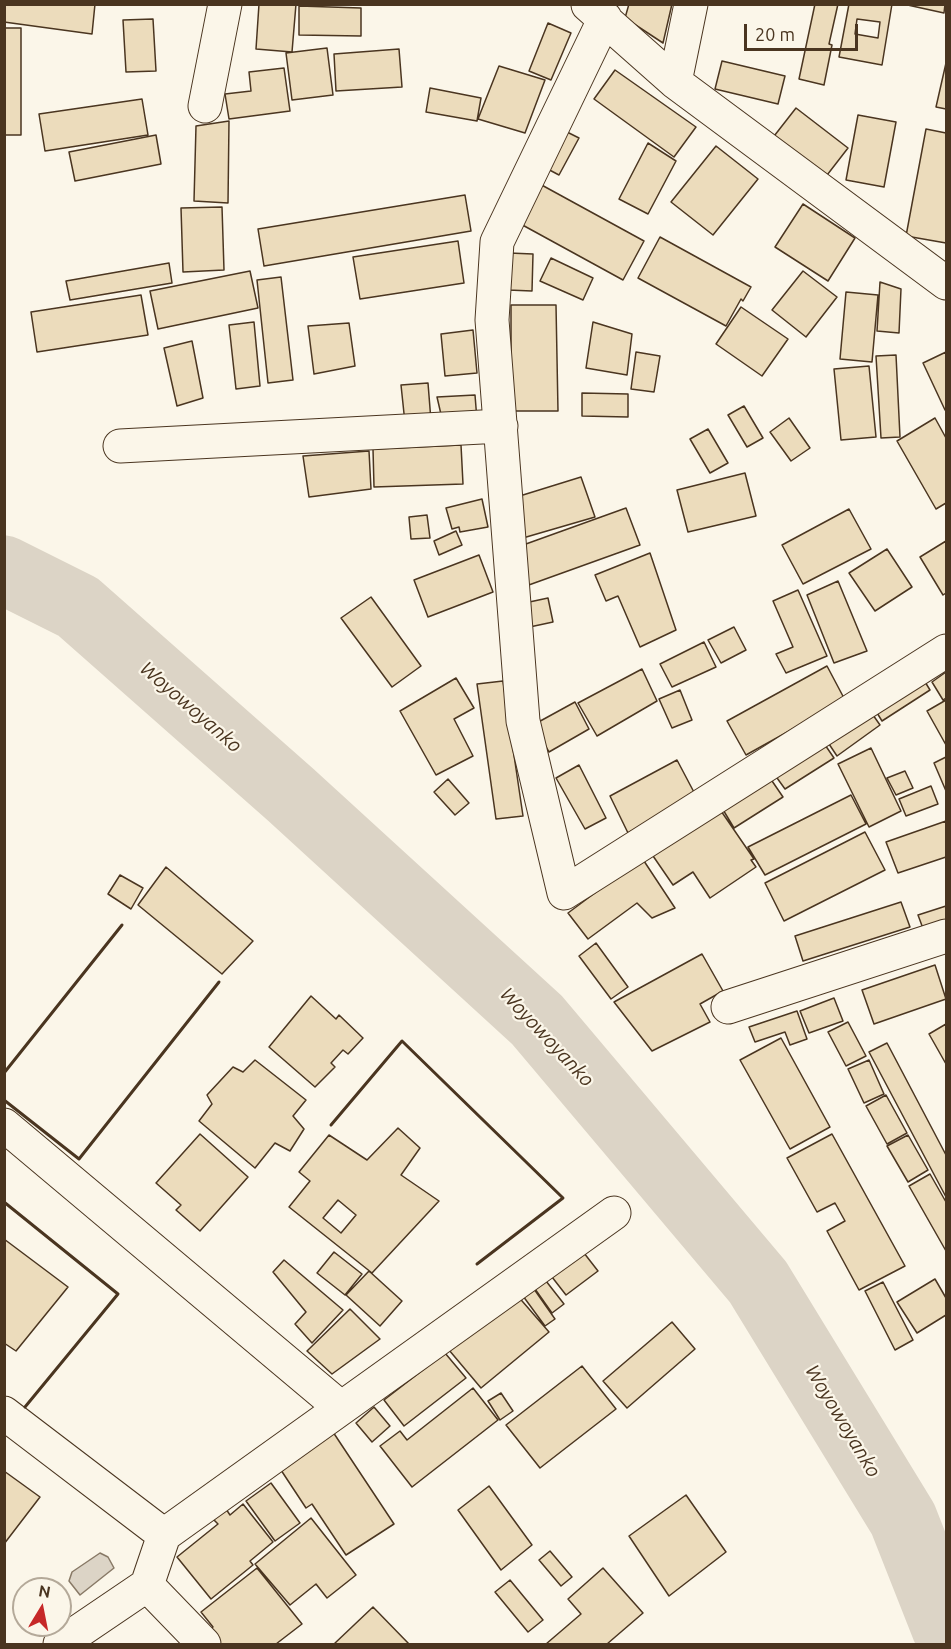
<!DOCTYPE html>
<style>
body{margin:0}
#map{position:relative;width:951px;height:1649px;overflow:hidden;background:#fbf6e9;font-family:Ubuntu,sans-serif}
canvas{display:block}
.frame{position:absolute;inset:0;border:6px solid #4a3520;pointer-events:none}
.north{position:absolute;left:12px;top:1577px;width:60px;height:60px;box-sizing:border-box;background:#fbf6e9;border:2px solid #b4a999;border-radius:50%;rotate:10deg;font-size:16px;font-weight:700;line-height:24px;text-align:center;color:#4a3520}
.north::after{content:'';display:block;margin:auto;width:21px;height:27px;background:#c62828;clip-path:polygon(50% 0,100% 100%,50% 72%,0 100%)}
.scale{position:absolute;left:744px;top:24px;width:114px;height:27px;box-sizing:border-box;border:3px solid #4a3520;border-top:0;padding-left:8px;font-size:18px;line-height:21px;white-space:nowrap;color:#4a3520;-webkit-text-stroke:4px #fbf6e9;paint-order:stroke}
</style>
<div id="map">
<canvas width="951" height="1649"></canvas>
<div class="frame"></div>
<div class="north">N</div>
<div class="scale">20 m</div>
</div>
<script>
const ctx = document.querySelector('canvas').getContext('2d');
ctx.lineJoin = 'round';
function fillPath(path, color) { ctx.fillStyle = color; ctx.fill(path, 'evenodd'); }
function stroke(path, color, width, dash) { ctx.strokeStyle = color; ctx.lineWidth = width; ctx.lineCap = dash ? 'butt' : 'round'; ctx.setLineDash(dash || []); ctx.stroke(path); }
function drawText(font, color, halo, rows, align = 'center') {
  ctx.font = font + ' Ubuntu,sans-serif'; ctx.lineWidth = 4.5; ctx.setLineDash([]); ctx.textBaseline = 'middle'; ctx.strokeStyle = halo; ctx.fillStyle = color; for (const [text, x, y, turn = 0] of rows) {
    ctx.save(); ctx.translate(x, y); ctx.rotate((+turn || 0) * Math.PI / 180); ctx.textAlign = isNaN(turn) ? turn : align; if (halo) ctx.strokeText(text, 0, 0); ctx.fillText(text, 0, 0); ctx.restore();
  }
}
const water = new Path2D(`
 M 100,1553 L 108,1557 L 114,1568 L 80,1595 L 69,1581 L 72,1572 Z`);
const river = new Path2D(`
 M 4,570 L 78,607 L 291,795 L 537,1020 L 758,1282 L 903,1519 L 946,1628`);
const building = new Path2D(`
 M 4,4 L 95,4 L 92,34 L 4,22 Z
 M 259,4 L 296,4 L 292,52 L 256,49 Z
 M 629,4 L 672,4 L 663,43 L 625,18 Z
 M 815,4 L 838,4 L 829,44 L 832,45 L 824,85 L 799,79 Z
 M 849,4 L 892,4 L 882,65 L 839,57 ZM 857,19 L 880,22 L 878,38 L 855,34 Z
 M 903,4 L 945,4 L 944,13 Z
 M 299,6 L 361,8 L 361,36 L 299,35 Z
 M 153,19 L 156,71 L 126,72 L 123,20 Z
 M 548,23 L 571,33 L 551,80 L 529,71 Z
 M 4,28 L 21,28 L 21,135 L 4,135 Z
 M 327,48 L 333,95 L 292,100 L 286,53 Z
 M 399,49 L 402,87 L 336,91 L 334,54 Z
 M 722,61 L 785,76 L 778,104 L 715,89 Z
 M 946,63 L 946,109 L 936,107 Z
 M 499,66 L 545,80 L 525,133 L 478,119 Z
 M 284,68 L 290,111 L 229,119 L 225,94 L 251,91 L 249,72 Z
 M 615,70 L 696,127 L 674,157 L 594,99 Z
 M 430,88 L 481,98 L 477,121 L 426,112 Z
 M 142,99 L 148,135 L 45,151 L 39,114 Z
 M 796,108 L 848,148 L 824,179 L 771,140 Z
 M 858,115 L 896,122 L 884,187 L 846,180 Z
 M 229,121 L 228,203 L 194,201 L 196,126 Z
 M 559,128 L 579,138 L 559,175 L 540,165 Z
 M 926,129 L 946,133 L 946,243 L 906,236 Z
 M 156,135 L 161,164 L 75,181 L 69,152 Z
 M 648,143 L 676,161 L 648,214 L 619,199 Z
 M 716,146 L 758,179 L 713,235 L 671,202 Z
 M 538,183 L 644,241 L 623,280 L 517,222 Z
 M 465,195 L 471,231 L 264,266 L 258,229 Z
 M 803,204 L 855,238 L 828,281 L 775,247 Z
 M 222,207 L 224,270 L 183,272 L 181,208 Z
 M 660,237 L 751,287 L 743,301 L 741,299 L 726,326 L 638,278 Z
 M 458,241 L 464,283 L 360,299 L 353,257 Z
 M 509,253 L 533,254 L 532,291 L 508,290 Z
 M 551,258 L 593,278 L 583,300 L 540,281 Z
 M 169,263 L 172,283 L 70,300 L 66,281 Z
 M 250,271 L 258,308 L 158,329 L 150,291 Z
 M 803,271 L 837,297 L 806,337 L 772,310 Z
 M 281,277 L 293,380 L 268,383 L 257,280 Z
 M 880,282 L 901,289 L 899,333 L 877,331 Z
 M 846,292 L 878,295 L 872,362 L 840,359 Z
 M 141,295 L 148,335 L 37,352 L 31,312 Z
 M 511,305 L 556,305 L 558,411 L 511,411 Z
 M 741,307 L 788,339 L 762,376 L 716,344 Z
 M 254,322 L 260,386 L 236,389 L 229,325 Z
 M 593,322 L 632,334 L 627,375 L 586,368 Z
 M 349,323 L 355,366 L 314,374 L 308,326 Z
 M 473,330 L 477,373 L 445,376 L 441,334 Z
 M 192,341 L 203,398 L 177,406 L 164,348 Z
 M 636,352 L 660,356 L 654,392 L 631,389 Z
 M 946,352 L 946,409 L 945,410 L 923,363 Z
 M 896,355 L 900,437 L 881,438 L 876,356 Z
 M 869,366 L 876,437 L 841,440 L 834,369 Z
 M 428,383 L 431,421 L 405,423 L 401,385 Z
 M 582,393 L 628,394 L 628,417 L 582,416 Z
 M 475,395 L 477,420 L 443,423 L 437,397 Z
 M 744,406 L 763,438 L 747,447 L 728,415 Z
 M 789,418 L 810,448 L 791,461 L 770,432 Z
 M 935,418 L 946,438 L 946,503 L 936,509 L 897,441 Z
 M 708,429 L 728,463 L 710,473 L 690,439 Z
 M 461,445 L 463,484 L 374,487 L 373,449 Z
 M 369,451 L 371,489 L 309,497 L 303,456 Z
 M 745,473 L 756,516 L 688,532 L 677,490 Z
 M 581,477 L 595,517 L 516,540 L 510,499 Z
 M 482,499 L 488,527 L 460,532 L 459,527 L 452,529 L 446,508 Z
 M 626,508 L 640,545 L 526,586 L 512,549 Z
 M 849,509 L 871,549 L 803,584 L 782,545 Z
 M 427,515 L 430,538 L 411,539 L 409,517 Z
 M 456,531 L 462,545 L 439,555 L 434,541 Z
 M 946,541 L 946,593 L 943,595 L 920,557 Z
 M 887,549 L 912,587 L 875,611 L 849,573 Z
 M 650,553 L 676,630 L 640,647 L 618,596 L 606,601 L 595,575 Z
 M 479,555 L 493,592 L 428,617 L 414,580 Z
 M 838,581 L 867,651 L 834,663 L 807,595 Z
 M 798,590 L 827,656 L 786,673 L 776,654 L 793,647 L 773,601 Z
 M 371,597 L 421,666 L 392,687 L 341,618 Z
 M 548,598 L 553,622 L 525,628 L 520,604 Z
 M 734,627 L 746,650 L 721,663 L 708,640 Z
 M 704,642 L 716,667 L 672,687 L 660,664 Z
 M 827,666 L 845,700 L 746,755 L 727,721 Z
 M 642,669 L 657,701 L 597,736 L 578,703 Z
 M 919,672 L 930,690 L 882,721 L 871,703 Z
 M 946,672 L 946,698 L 943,700 L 932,682 Z
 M 456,678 L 474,708 L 454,719 L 473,756 L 436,775 L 400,711 Z
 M 503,681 L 523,816 L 496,819 L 477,684 Z
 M 680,690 L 692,720 L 672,728 L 659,699 Z
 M 946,700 L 946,745 L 927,711 Z
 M 575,702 L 589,729 L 549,752 L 533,725 Z
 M 866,705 L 880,725 L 837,756 L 823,735 Z
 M 821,739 L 834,758 L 785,789 L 772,771 Z
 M 871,748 L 901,811 L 869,827 L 838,764 Z
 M 946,757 L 946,791 L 934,763 Z
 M 677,760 L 696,796 L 628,833 L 610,796 Z
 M 579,765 L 606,818 L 585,829 L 556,778 Z
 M 905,771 L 913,788 L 896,795 L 887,778 Z
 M 770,778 L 783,797 L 734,828 L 722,808 Z
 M 448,779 L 469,803 L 455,815 L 434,792 Z
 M 931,786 L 938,804 L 906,816 L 899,799 Z
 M 851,795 L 866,824 L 765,875 L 748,847 Z
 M 719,808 L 754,859 L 751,860 L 756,867 L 710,898 L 693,872 L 673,885 L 651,853 Z
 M 946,821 L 946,857 L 898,873 L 886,842 Z
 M 865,832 L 885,870 L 784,921 L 765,883 Z
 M 642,858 L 675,908 L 652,918 L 637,903 L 588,939 L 568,913 Z
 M 166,867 L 253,941 L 222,974 L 138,905 Z
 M 120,875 L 143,888 L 131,909 L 108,894 Z
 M 901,902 L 910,927 L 803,961 L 795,936 Z
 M 946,906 L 946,935 L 928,942 L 918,915 Z
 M 596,943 L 628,987 L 611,999 L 579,956 Z
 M 702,954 L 723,991 L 700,1004 L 710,1022 L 652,1051 L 614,1002 Z
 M 935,965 L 946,999 L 874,1024 L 862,990 Z
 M 311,996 L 336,1019 L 339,1015 L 363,1038 L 348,1054 L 343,1050 L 331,1063 L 335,1067 L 315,1087 L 269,1047 Z
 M 834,998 L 843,1021 L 809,1033 L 800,1011 Z
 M 797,1011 L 807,1039 L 790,1045 L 785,1032 L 755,1042 L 749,1027 Z
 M 848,1022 L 866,1056 L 846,1066 L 828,1032 Z
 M 946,1024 L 946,1064 L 929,1034 Z
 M 781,1038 L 830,1127 L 790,1149 L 740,1060 Z
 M 887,1043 L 946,1155 L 946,1197 L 869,1052 Z
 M 255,1060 L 306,1100 L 293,1116 L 304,1129 L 290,1151 L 275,1143 L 255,1168 L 199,1121 L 212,1104 L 207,1095 L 233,1067 L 243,1072 Z
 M 869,1060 L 884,1094 L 864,1103 L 848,1069 Z
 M 886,1095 L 907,1133 L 887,1144 L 866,1106 Z
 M 398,1128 L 420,1148 L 401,1175 L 439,1201 L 372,1273 L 289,1207 L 310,1181 L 299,1172 L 329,1135 L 367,1160 ZM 338,1200 L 356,1215 L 341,1233 L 323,1218 Z
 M 200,1134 L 248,1177 L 200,1231 L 176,1210 L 181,1205 L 156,1183 Z
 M 832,1134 L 905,1266 L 859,1290 L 827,1231 L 845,1221 L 835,1203 L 817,1212 L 787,1158 Z
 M 908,1135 L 928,1170 L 908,1182 L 887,1146 Z
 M 930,1174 L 946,1202 L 946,1251 L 909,1186 Z
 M 4,1239 L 68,1287 L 16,1351 L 4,1343 Z
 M 334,1252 L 362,1274 L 345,1295 L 317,1273 Z
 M 584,1253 L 598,1271 L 566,1295 L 552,1277 Z
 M 284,1260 L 343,1310 L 312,1343 L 295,1324 L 306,1312 L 273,1272 Z
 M 369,1271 L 402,1301 L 380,1326 L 346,1295 Z
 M 935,1279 L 946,1298 L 946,1315 L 917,1333 L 897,1302 Z
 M 546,1281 L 564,1304 L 552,1313 L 535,1289 Z
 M 883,1282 L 913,1340 L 895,1350 L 865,1291 Z
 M 534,1289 L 555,1319 L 545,1326 L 523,1296 Z
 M 516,1294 L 549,1332 L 481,1388 L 449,1350 Z
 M 350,1309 L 380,1339 L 332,1374 L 307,1351 Z
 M 672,1322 L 695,1349 L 627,1408 L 603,1381 Z
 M 445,1353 L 466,1378 L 404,1426 L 384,1400 Z
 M 582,1366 L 616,1409 L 540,1468 L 506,1425 Z
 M 473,1388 L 498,1420 L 412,1487 L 380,1446 L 400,1431 L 407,1440 Z
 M 501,1393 L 513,1411 L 500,1420 L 488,1401 Z
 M 374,1407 L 390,1426 L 372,1442 L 356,1423 Z
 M 331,1429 L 394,1524 L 346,1555 L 312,1504 L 306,1508 L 277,1464 Z
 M 4,1471 L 40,1497 L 4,1544 Z
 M 271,1483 L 300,1523 L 275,1541 L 246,1501 Z
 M 489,1486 L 532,1545 L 501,1570 L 458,1510 Z
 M 686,1495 L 726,1552 L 669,1596 L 629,1536 Z
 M 243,1504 L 273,1542 L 250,1561 L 253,1565 L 211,1599 L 177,1557 L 218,1524 L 213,1519 L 226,1509 L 230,1515 Z
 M 311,1518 L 356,1575 L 327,1598 L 316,1584 L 290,1605 L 255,1564 Z
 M 550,1551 L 572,1577 L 561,1586 L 539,1560 Z
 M 257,1568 L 302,1624 L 276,1644 L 206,1644 L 201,1637 L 213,1627 L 201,1612 Z
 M 603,1568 L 643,1613 L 607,1644 L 546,1644 L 581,1614 L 568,1599 Z
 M 510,1580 L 543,1620 L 528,1632 L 495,1592 Z
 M 373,1607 L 409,1644 L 334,1644 Z`);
const minor = new Path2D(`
 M 588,5 L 675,82 L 946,283
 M 605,18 L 497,242 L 492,320 L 523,721 L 564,893 L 946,651
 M 675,82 L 691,4
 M 205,106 L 225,4
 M 120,446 L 501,426
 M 728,1007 L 946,936
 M 4,1125 L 341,1408
 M 4,1413 L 164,1535
 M 147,1585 L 204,1644
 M 60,1644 L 147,1585 L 164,1535 L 614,1213`);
const wall = new Path2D(`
 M 4,1073 L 122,925
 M 4,1100 L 79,1159 L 219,982
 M 331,1125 L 402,1041 L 563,1198 L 477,1264
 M 4,1202 L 118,1294 L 25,1407`);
const waterNames = [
 ["Woyowoyanko",191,707,41],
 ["Woyowoyanko",547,1037,47],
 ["Woyowoyanko",843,1421,59]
];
fillPath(water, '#dcd4c6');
stroke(water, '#887966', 1.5);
stroke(river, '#dcd4c6', 69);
fillPath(building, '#ecdcbc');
stroke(building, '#4a3520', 1.5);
stroke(minor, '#4a3520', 35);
stroke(minor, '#fbf6e9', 33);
stroke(wall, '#4a3520', 3);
drawText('italic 20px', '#4a3520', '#fbf6e9', waterNames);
</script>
